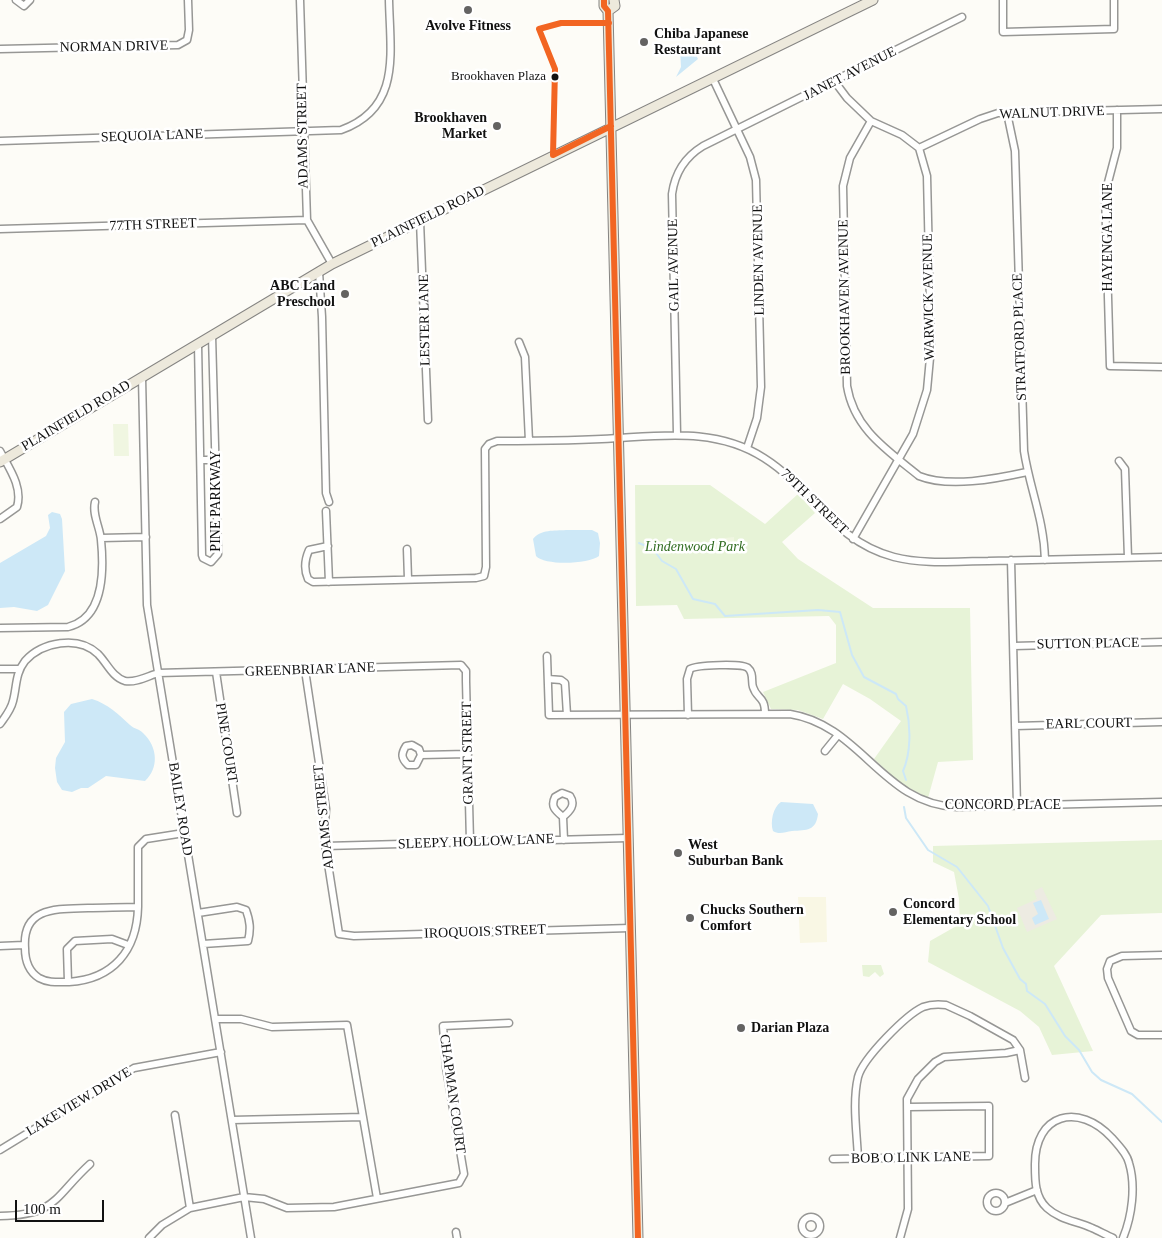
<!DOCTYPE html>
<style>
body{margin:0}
#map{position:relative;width:1162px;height:1238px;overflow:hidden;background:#fdfcf7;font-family:Georgia,serif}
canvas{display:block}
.scale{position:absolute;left:15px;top:1200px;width:89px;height:22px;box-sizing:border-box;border:2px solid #111;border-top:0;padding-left:6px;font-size:15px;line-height:18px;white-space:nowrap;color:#111;-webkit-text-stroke:4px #fff;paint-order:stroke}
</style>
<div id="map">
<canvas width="1162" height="1238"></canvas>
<div class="scale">100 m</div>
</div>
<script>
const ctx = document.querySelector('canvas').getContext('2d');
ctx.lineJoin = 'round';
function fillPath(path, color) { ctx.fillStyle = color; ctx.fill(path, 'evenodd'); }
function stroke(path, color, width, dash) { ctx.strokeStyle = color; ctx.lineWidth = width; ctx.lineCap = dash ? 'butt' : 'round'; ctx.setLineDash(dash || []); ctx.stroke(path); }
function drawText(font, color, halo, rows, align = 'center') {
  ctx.font = font + ' Georgia,serif'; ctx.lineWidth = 5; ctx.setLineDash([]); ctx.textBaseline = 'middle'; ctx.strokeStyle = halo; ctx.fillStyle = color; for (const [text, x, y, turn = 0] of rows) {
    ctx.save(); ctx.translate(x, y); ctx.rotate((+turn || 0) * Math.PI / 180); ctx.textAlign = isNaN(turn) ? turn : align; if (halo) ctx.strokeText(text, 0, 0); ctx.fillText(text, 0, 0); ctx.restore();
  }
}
const farmland = new Path2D(`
 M 798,897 L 826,897 L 827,942 L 800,943 Z`);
const green = new Path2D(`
 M 635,485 L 710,485 L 765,524 L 798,494 L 815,513 L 782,542 L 798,559 L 873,608 L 970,608 L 973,760 L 938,762 L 928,798 L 900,783 L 874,759 L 901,721 L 870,699 L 843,684 L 823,719 L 798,710 L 771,709 L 763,692 L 836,663 L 836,625 L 829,616 L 684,619 L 677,605 L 636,606 Z
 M 1162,840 L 1162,913 L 1101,915 L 1054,966 L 1093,1051 L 1052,1055 L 1039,1027 L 1020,1011 L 928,962 L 930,941 L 960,924 L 959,899 L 954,872 L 933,862 L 933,846 Z
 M 862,965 L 881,965 L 884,974 L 880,977 L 875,972 L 869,977 L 863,976 Z`);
const pitch = new Path2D(`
 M 113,424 L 128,424 L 129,456 L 114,456 Z
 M 734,537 L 734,549 L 716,550 L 715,539 Z`);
const plaza = new Path2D(`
 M 1042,887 L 1057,919 L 1027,932 L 1017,908 L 1037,899 L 1034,891 Z`);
const water = new Path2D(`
 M 691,46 L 698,59 L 676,77 L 681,67 L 680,48 Z
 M 52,512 L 60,514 L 62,519 L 65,571 L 48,605 L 37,611 L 14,607 L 0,608 L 0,563 L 46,536 L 50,528 L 48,515 Z
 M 566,530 L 592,530 L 598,533 L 600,543 L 599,556 C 589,564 545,566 536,556 L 533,539 C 541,529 554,531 566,530 Z
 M 92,699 C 108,704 118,714 130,725 C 134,729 140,729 143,733 C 158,747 159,768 145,781 L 106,776 L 88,788 L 81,788 L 72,792 L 62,790 L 57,782 L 55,768 L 56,758 L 65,742 L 64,712 L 71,704 Z
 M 781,802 L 813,804 L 818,814 C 816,831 807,830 792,831 C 785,832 779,835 773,831 C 770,822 773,807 781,802 Z
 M 1041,900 L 1049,919 L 1035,925 L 1032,918 L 1038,914 L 1033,903 Z`);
const stream = new Path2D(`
 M 639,543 L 653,549 L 662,561 L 676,569 L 693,599 L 715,604 L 725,616 L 818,610 L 840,612 L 852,655 L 864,677 L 896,694 L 898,699 L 906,706 C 911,727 911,753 903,771 L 906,780
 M 904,807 L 906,818 L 928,850 L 957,867 L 988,906 L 1003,948 L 1020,979 L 1026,984 L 1027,991 L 1045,1004 L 1065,1036 L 1079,1050 L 1092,1072 L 1101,1080 L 1132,1094 L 1162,1122`);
const minor = new Path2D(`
 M 16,0 L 24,6 L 30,0
 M 300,0 L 307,220 L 332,264
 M 1003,0 L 1003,32 L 1114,29 L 1114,0
 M 0,49 L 178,45 L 187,40 L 189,30 L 188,0
 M 713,79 L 750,157 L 756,180 L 761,387 L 757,418 L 747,448
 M 835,82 L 847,98 L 871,121 L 902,135 L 919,148 L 927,176 L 931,347 L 927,390 L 913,434 L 853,539
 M 1117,110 L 1117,148 L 1105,194 L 1110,366 L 1162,367
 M 1007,113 L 1015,151 L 1024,451 C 1030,490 1044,519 1045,560
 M 871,121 L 850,158 L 843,186 L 847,386 C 854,429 887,450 919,476 C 949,488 995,479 1027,472
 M 0,141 L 341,130 C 402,108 390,53 389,0
 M 919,148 L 980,119 L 998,113 L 1162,109
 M 420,221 L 428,420
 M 0,229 L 307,220
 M 319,272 L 322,317 L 326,493 L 329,502
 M 519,342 L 525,357 L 529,441
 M 198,344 L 202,555 L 203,558 L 211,562 L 218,554 L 212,335
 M 142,377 L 147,605 L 251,1238
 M 677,434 L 672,194 C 675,172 685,157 703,146 L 962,17
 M 0,451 C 9,468 23,487 17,507 L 0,519
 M 201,460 L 216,460
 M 1119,461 L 1125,469 L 1128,558
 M 326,511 L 329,582
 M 101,538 L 146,537
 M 328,546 L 309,550 C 305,559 304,570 308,579 L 313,582 L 476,578 L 484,576 L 486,567 L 485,449 L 489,444 L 497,441 C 537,441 578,441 618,438 C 668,435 719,429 764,458 C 813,489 833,541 894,557 C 925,565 958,561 988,561 C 1046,560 1104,558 1162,557
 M 407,549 L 408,579
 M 1011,560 L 1017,806
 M 0,628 L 68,627 C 104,618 104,570 101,540 C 100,527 92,515 95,502
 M 1014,646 L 1162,642
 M 547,656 L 549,715 L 790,714 C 861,725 883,805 957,807 L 1162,802
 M 0,669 L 20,669
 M 305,670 L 326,809 L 324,838 L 339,934 L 354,936 L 630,928
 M 216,672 L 237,813
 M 548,679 L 561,680 L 565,683 L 567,715
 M 688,715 L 687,679 L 690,669 C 696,665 743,663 748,668 C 754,673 751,681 753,687 C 757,700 765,695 765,714
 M 0,724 C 5,717 11,710 13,701 C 17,686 15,674 25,661 C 42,642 78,635 98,654 C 107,663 112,677 125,681 C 136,683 148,676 158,673 L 461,665 L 466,671 L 466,681 L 470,842
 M 1015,726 L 1162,722
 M 825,751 L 838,735
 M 421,755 L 416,765 L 408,765 C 401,758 401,754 406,746 L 412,745 L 419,749 L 421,755 L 468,754
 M 563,817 C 556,811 550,807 555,797 L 562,793 L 570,796 C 576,805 570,811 563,817 L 564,840
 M 325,846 L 628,838
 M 138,907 C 137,951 113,979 69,982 C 58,982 48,983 39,978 C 28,971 25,960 25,948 C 22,906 58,909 88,908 C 104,908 121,907 138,907 L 138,847 L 146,839 L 184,833
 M 198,913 L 237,907 L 246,910 C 250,921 251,929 248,941 L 203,944
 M 0,946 L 24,945
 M 1162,955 L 1122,956 L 1110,961 L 1107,969 L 1108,978 L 1131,1031 L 1138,1035 L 1162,1035
 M 68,982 L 67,949 L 75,941 L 112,939 L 128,945
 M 216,1019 L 241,1019 L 272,1027 L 347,1025 L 377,1198
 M 175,1115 L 190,1208
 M 232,1120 L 363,1117
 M 0,1150 L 134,1068 L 221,1052
 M 833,1159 L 989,1156 L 989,1106 L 908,1107
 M 858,1159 C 857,1133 852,1103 858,1077 C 863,1058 906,1015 923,1007 C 931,1004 938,1004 946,1005 L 970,1016 L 1013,1040 L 1020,1050 L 1025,1078
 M987 1202a9 9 0 1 1 18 0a9 9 0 1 1-18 0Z
 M 1005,1203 L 1037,1190
 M 0,1216 C 57,1215 53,1198 90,1164
 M802 1226a9 9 0 1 1 18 0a9 9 0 1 1-18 0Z
 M 456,1232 L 457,1238
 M 149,1238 L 162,1225 L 190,1208 L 244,1197 L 264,1199 L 287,1208 L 334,1207 L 459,1183 L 464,1174 L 446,1067 L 443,1026 L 509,1023
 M 900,1238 L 908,1209 L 907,1099 L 918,1079 L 935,1062 L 944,1057 L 1006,1053 L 1020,1050
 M 1113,1238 C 1106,1235 1099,1231 1092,1228 C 1077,1221 1060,1220 1047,1208 C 1035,1197 1035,1181 1035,1166 C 1034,1113 1079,1102 1112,1138 C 1119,1146 1127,1154 1129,1163 C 1136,1186 1132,1216 1123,1238`);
const major = new Path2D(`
 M 604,0 L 604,6 L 608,11 L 638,1238
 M 608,11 L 615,6 L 614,0
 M 0,462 L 332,264 L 873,0`);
const bus1 = new Path2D(`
 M 604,0 L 604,6 L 608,11 L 638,1238
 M 609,23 L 561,23 L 539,29 L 555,69 L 553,155 L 611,126`);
const markers = [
 [468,10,5,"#646362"],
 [644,42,5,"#646362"],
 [555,77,4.5,"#111"],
 [497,126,5,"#646362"],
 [345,294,5,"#646362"],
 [678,853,5,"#646362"],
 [893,912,5,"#646362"],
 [690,918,5,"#646362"],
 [741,1028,5,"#646362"]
];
const busNames = [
 ["Brookhaven Plaza",546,77]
];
const poiNames = [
 ["Avolve Fitness",468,26,"center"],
 ["Chiba Japanese",654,34],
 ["Restaurant",654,50],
 ["Brookhaven",487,118,"right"],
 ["Market",487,134,"right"],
 ["ABC Land",335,286,"right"],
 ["Preschool",335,302,"right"],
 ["West",688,845],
 ["Suburban Bank",688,861],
 ["Concord",903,904],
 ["Elementary School",903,920],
 ["Chucks Southern",700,910],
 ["Comfort",700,926],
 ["Darian Plaza",751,1028]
];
const streetNames = [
 ["NORMAN DRIVE",114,47,-1],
 ["JANET AVENUE",850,74,-27],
 ["WALNUT DRIVE",1052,113,-2],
 ["SEQUOIA LANE",152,136,-2],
 ["ADAMS STREET",303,136,-91],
 ["PLAINFIELD ROAD",428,217,-26],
 ["77TH STREET",153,225,-2],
 ["HAYENGA LANE",1108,237,-90],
 ["LINDEN AVENUE",759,260,-91],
 ["GAIL AVENUE",674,265,-91],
 ["BROOKHAVEN AVENUE",845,297,-91],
 ["WARWICK AVENUE",929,297,-91],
 ["LESTER LANE",425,320,-91],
 ["STRATFORD PLACE",1020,337,-92],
 ["PLAINFIELD ROAD",76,416,-31],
 ["PINE PARKWAY",216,501,-90],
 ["79TH STREET",814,502,44],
 ["SUTTON PLACE",1088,644,-1],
 ["GREENBRIAR LANE",310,670,-2],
 ["EARL COURT",1089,724,-1],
 ["PINE COURT",226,743,81],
 ["GRANT STREET",468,753,-91],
 ["CONCORD PLACE",1003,805],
 ["BAILEY ROAD",180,809,81],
 ["ADAMS STREET",324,817,-96],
 ["SLEEPY HOLLOW LANE",476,842,-2],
 ["IROQUOIS STREET",485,932,-2],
 ["CHAPMAN COURT",452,1094,82],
 ["LAKEVIEW DRIVE",79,1102,-31],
 ["BOB O LINK LANE",911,1158,-1]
];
const parkNames = [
 ["Lindenwood Park",695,547]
];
fillPath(farmland, '#f9f7e4');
fillPath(green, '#e7f3d7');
fillPath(pitch, '#f0f6e1');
fillPath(plaza, '#edebe2');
fillPath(water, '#cde8f7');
stroke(stream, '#cde8f7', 2);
stroke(minor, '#979795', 9);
stroke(major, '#858482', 11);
stroke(minor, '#fffffe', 6);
stroke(major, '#ede9dc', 9);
stroke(bus1, '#f26522', 6);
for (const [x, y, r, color] of markers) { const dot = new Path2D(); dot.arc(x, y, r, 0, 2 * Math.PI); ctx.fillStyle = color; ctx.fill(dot); stroke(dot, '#fff', 2); }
drawText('13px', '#111', '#fff', busNames, 'right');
drawText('bold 14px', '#111', '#fff', poiNames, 'left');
drawText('14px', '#111', '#fff', streetNames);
drawText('italic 14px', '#2f6b1f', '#fff', parkNames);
</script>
